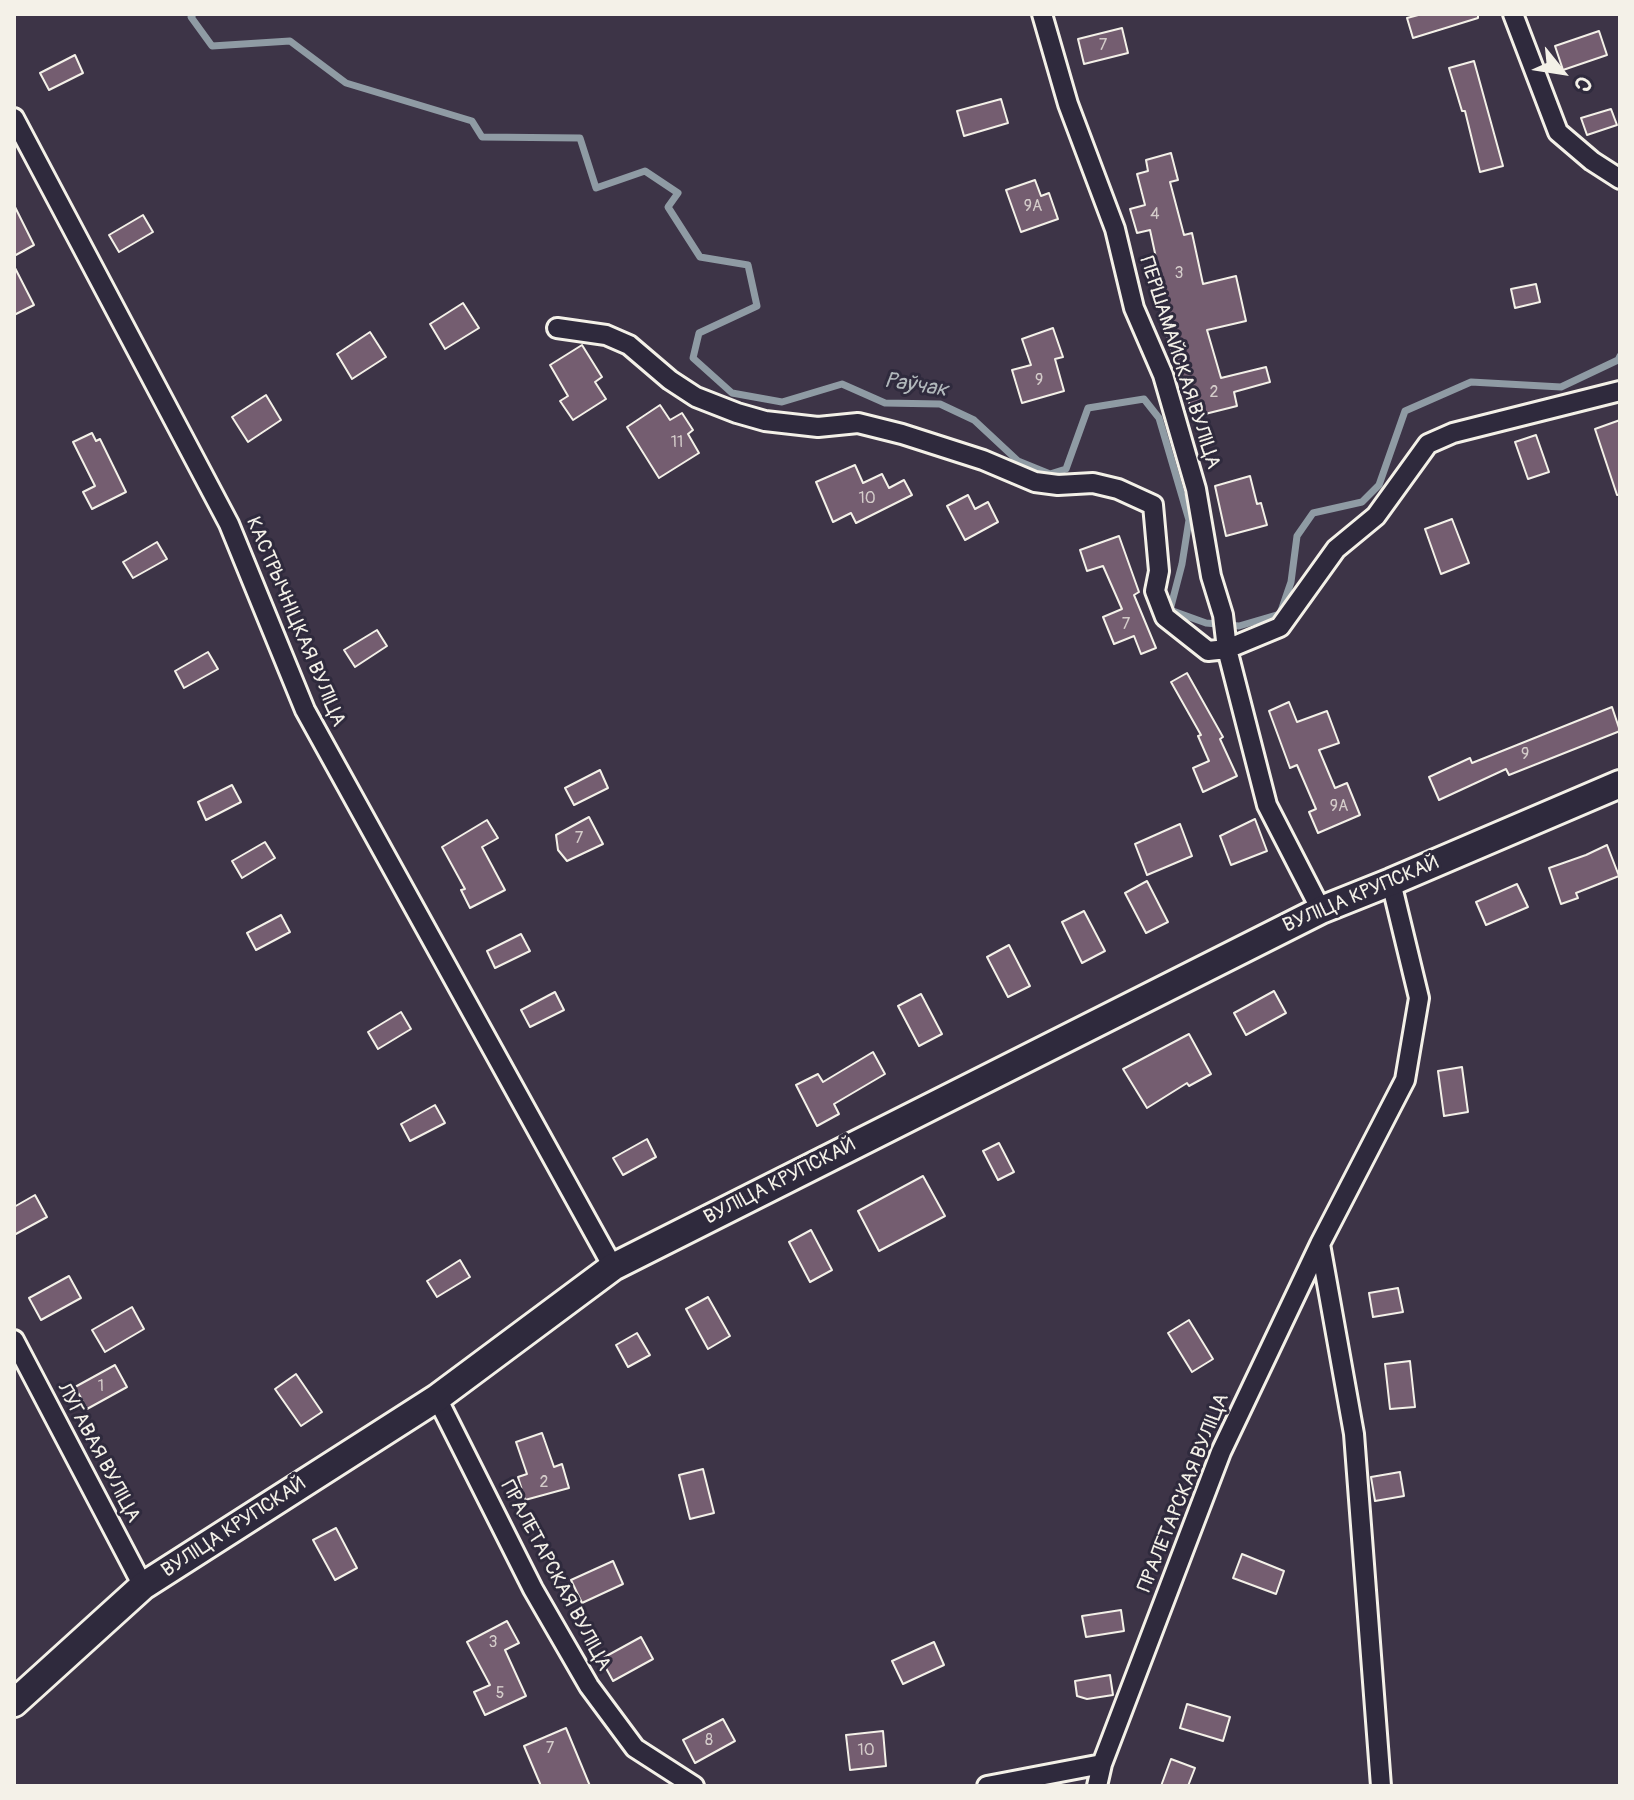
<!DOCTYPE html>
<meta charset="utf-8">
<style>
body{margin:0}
#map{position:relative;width:1634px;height:1800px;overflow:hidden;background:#3d3447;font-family:Pangolin,sans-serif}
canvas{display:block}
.frame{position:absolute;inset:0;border:16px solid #f4f1e8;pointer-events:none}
.north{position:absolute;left:1522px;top:32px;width:80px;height:80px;-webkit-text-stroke:6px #2f2a3d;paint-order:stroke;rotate:120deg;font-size:22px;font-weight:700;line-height:32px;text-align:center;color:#f4f1e8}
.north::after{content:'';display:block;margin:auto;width:28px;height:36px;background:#f4f1e8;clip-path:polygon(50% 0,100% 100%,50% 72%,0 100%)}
</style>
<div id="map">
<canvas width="1634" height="1800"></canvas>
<div class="frame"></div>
<div class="north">С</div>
</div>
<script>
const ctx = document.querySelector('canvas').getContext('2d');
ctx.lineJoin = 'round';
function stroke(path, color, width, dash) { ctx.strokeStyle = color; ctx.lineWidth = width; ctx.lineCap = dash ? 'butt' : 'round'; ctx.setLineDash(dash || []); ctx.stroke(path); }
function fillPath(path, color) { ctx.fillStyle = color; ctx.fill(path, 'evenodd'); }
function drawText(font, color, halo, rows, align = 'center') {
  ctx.font = font + ' Pangolin,sans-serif'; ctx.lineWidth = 6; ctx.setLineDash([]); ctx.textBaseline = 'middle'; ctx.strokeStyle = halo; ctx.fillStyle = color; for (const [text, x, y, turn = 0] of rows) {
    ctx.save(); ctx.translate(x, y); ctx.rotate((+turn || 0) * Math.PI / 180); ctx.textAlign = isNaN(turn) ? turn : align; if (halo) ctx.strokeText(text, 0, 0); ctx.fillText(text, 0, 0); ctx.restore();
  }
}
const stream = new Path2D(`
 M 193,14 L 191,17 L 212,46 L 290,41 L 346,83 L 472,121 L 482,137 L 580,138 L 596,188 L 645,171 L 678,193 L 668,207 L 700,257 L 748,265 L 757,306 L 699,333 L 693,358 L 732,393 L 782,402 L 842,384 L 885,403 L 940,404 L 974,420 L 1018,461 L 1050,474 L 1066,469 L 1088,408 L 1144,399 L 1159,418 L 1189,520 L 1182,564 L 1170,610 L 1206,623 L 1239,626 L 1280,614 L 1291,582 L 1297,536 L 1313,513 L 1362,502 L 1379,485 L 1405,411 L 1471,382 L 1561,387 L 1618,360 L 1620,356`);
const building = new Path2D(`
 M 1422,14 L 1478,14 L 1478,18 L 1413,38 L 1407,18 Z
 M 1122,28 L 1128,53 L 1084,64 L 1078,39 Z
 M 1599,31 L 1607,55 L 1563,70 L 1555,46 Z
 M 75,55 L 83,73 L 49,90 L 40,73 Z
 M 1474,61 L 1503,166 L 1480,172 L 1465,111 L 1462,111 L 1449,68 Z
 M 1001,99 L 1008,123 L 964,136 L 957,111 Z
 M 1611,109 L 1617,125 L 1587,135 L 1581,118 Z
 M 1171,153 L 1178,180 L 1170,182 L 1184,235 L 1192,233 L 1203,284 L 1236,276 L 1246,321 L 1207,330 L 1221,378 L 1266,367 L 1270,382 L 1234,392 L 1237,406 L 1193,417 L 1175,352 L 1172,353 L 1158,301 L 1163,300 L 1156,267 L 1158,267 L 1150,230 L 1137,233 L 1130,209 L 1145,205 L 1137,174 L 1148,171 L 1146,160 Z
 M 1035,180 L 1041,196 L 1049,193 L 1058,219 L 1021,232 L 1006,190 Z
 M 14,205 L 34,245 L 14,256 Z
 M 143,215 L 153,232 L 119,252 L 109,235 Z
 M 14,266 L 34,305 L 14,315 Z
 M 1536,284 L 1540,302 L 1515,308 L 1511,289 Z
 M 463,303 L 479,328 L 445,349 L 430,324 Z
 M 1053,328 L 1063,357 L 1055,359 L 1064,391 L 1022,403 L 1012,370 L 1031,365 L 1022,339 Z
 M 370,332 L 386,357 L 352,379 L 337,354 Z
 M 582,345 L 602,377 L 595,382 L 606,399 L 573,420 L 560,401 L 568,396 L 550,365 Z
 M 266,395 L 281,420 L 248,442 L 232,417 Z
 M 660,405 L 670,420 L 682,413 L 693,430 L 688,434 L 699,453 L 659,478 L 627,427 Z
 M 1620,420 L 1620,495 L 1617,495 L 1595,429 Z
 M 92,433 L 96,441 L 100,439 L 126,492 L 92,509 L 83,492 L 95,486 L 73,442 Z
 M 1536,435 L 1549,472 L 1528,479 L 1515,442 Z
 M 855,465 L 863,483 L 882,474 L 889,488 L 904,480 L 912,495 L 856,523 L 851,513 L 833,522 L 816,482 Z
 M 1250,476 L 1257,504 L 1261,503 L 1267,525 L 1226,536 L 1215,486 Z
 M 968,495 L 975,509 L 988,502 L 998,522 L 965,540 L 947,506 Z
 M 1452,519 L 1469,563 L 1441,574 L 1425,529 Z
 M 1119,536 L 1139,592 L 1134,595 L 1156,648 L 1141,654 L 1134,636 L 1114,644 L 1103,617 L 1122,609 L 1103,566 L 1087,571 L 1080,550 Z
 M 157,542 L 167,559 L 133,578 L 123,562 Z
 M 377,630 L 387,646 L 355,667 L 344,650 Z
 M 208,652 L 218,669 L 184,688 L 175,671 Z
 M 1187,673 L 1223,737 L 1220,739 L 1237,776 L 1203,792 L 1193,768 L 1209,761 L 1198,736 L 1201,735 L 1171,682 Z
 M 1289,702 L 1297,722 L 1327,711 L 1339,743 L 1319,750 L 1335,788 L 1347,783 L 1360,815 L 1318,833 L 1309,812 L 1316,809 L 1297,765 L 1290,768 L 1269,711 Z
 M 1612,707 L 1620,731 L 1509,775 L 1506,769 L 1439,800 L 1429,777 L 1470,758 L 1472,763 Z
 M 600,770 L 608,788 L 574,805 L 565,788 Z
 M 232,785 L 241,802 L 206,820 L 198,802 Z
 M 589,817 L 603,844 L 567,861 L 558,850 L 556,835 Z
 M 1255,819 L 1267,851 L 1231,865 L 1220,836 Z
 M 487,820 L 498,838 L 482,847 L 505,890 L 470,908 L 461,890 L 465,889 L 442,847 Z
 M 1180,824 L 1192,856 L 1147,875 L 1135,844 Z
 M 265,842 L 275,858 L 242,878 L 232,861 Z
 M 1607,845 L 1619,876 L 1576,893 L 1578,898 L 1561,904 L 1549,868 L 1586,855 Z
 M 1147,881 L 1168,922 L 1146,933 L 1125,893 Z
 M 1517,884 L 1528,907 L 1486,925 L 1476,902 Z
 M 1084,911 L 1105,951 L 1082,963 L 1062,922 Z
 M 281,915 L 290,932 L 256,950 L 247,933 Z
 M 521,934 L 530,951 L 495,968 L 487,951 Z
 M 1009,945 L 1030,986 L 1008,997 L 987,957 Z
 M 1274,991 L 1286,1013 L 1246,1035 L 1234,1013 Z
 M 555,992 L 564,1010 L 530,1027 L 521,1010 Z
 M 921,994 L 942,1034 L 919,1046 L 898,1006 Z
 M 401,1012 L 411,1029 L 378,1049 L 368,1032 Z
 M 1189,1034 L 1211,1074 L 1189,1086 L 1187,1083 L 1147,1108 L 1123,1069 Z
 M 873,1052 L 885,1074 L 834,1104 L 839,1114 L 817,1126 L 796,1085 L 818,1074 L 823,1082 Z
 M 1462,1067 L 1468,1112 L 1444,1116 L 1438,1071 Z
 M 435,1105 L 445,1123 L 410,1141 L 401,1124 Z
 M 647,1139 L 656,1157 L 623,1175 L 613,1158 Z
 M 999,1143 L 1014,1172 L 998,1180 L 983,1151 Z
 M 923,1176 L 945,1216 L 879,1251 L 858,1211 Z
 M 35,1195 L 47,1217 L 14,1235 L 14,1207 Z
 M 811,1230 L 832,1270 L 810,1282 L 789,1242 Z
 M 460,1260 L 470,1277 L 437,1297 L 427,1281 Z
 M 69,1276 L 81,1298 L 41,1320 L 29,1298 Z
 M 1398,1288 L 1403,1312 L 1373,1317 L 1369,1293 Z
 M 708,1297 L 730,1336 L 708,1349 L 686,1309 Z
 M 132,1307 L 144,1329 L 105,1352 L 92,1330 Z
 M 1189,1320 L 1213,1359 L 1192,1372 L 1168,1333 Z
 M 637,1333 L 650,1355 L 628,1367 L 616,1345 Z
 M 1410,1361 L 1415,1407 L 1390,1409 L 1385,1364 Z
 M 115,1365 L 127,1387 L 87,1409 L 75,1387 Z
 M 296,1374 L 322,1412 L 301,1426 L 275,1389 Z
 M 542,1433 L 554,1467 L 562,1464 L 569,1488 L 525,1500 L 518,1477 L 527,1474 L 516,1442 Z
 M 703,1469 L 714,1513 L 690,1519 L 679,1475 Z
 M 1400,1472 L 1404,1496 L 1375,1501 L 1371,1477 Z
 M 336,1528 L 357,1568 L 335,1580 L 313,1540 Z
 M 1242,1554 L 1284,1571 L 1276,1594 L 1233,1578 Z
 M 613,1561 L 623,1584 L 582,1603 L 571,1580 Z
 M 1121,1610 L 1124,1631 L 1086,1637 L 1082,1616 Z
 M 507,1621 L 519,1643 L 505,1650 L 526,1696 L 485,1715 L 474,1692 L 490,1685 L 467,1642 Z
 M 641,1637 L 653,1659 L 613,1681 L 601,1659 Z
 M 934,1642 L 944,1665 L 903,1684 L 892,1661 Z
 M 1110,1675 L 1113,1695 L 1087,1699 L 1077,1696 L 1075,1681 Z
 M 1187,1704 L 1230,1717 L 1223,1741 L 1180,1728 Z
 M 723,1719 L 735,1741 L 695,1763 L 683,1740 Z
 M 566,1728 L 590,1786 L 541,1786 L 524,1746 Z
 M 883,1731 L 886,1766 L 850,1770 L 846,1735 Z
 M 1171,1759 L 1195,1768 L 1188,1786 L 1161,1786 Z`);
const street = new Path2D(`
 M 1042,14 L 1068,104 L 1115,229 L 1134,308 L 1163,375 L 1196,489 L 1211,576 L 1223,615 L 1227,649 L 1267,805 L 1321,910
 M 1513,14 L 1558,132 L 1592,161 L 1620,179
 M 14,118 L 229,524 L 305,710 L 613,1267
 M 557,328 L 606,335 L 629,345 L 670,380 L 696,397 L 737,413 L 765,421 L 818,427 L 858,423 L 902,434 L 983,460 L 1035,482 L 1058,485 L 1093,483 L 1118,489 L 1153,505 L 1159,571 L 1155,591 L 1165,617 L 1208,651 L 1227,649 L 1280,627 L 1336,549 L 1376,516 L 1428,444 L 1453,433 L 1620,391
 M 1320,1244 L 1354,1434 L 1381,1786
 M 14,1340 L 143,1586
 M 437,1398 L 533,1589 L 589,1686 L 635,1748 L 694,1786
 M 987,1786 L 1102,1764
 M 1097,1786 L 1102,1764 L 1221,1452 L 1320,1244 L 1405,1080 L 1419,998 L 1391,882`);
const secondary = new Path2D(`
 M 14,1703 L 143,1586 L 437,1398 L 613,1267 L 1321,910 L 1391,882 L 1620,784`);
const numberNames = [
 ["7",1103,46],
 ["9А",1033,207],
 ["4",1155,215],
 ["3",1179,274],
 ["9",1039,381],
 ["2",1214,393],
 ["11",677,443],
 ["10",867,499],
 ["7",1126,625],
 ["9",1525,755],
 ["9А",1339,807],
 ["7",579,839],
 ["1",101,1387],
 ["2",544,1483],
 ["3",493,1643],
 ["5",500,1694],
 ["8",709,1741],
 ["7",550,1749],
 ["10",866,1751]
];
const streetNames = [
 ["ПЕРШАМАЙСКАЯ ВУЛІЦА",1179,363,72],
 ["КАСТРЫЧНІЦКАЯ ВУЛІЦА",295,622,67],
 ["ВУЛІЦА КРУПСКАЙ",1361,895,-23],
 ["ВУЛІЦА КРУПСКАЙ",780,1182,-27],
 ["ЛУГАВАЯ ВУЛІЦА",98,1453,62],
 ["ПРАЛЕТАРСКАЯ ВУЛІЦА",1184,1493,-68],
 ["ВУЛІЦА КРУПСКАЙ",234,1528,-33],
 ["ПРАЛЕТАРСКАЯ ВУЛІЦА",555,1576,62]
];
const waterNames = [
 ["Раўчак",916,386,9]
];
stroke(stream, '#8f9ba4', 7);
fillPath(building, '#745d70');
stroke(building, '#f4f1e8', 2);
stroke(street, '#f4f1e8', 24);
stroke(secondary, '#f4f1e8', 32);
stroke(street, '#2f2a3d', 18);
stroke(secondary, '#2f2a3d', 26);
drawText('16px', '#d4ccca', null, numberNames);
drawText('20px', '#f4f1e8', '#2f2a3d', streetNames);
drawText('italic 22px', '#b1b8bb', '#2f2a3d', waterNames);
</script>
